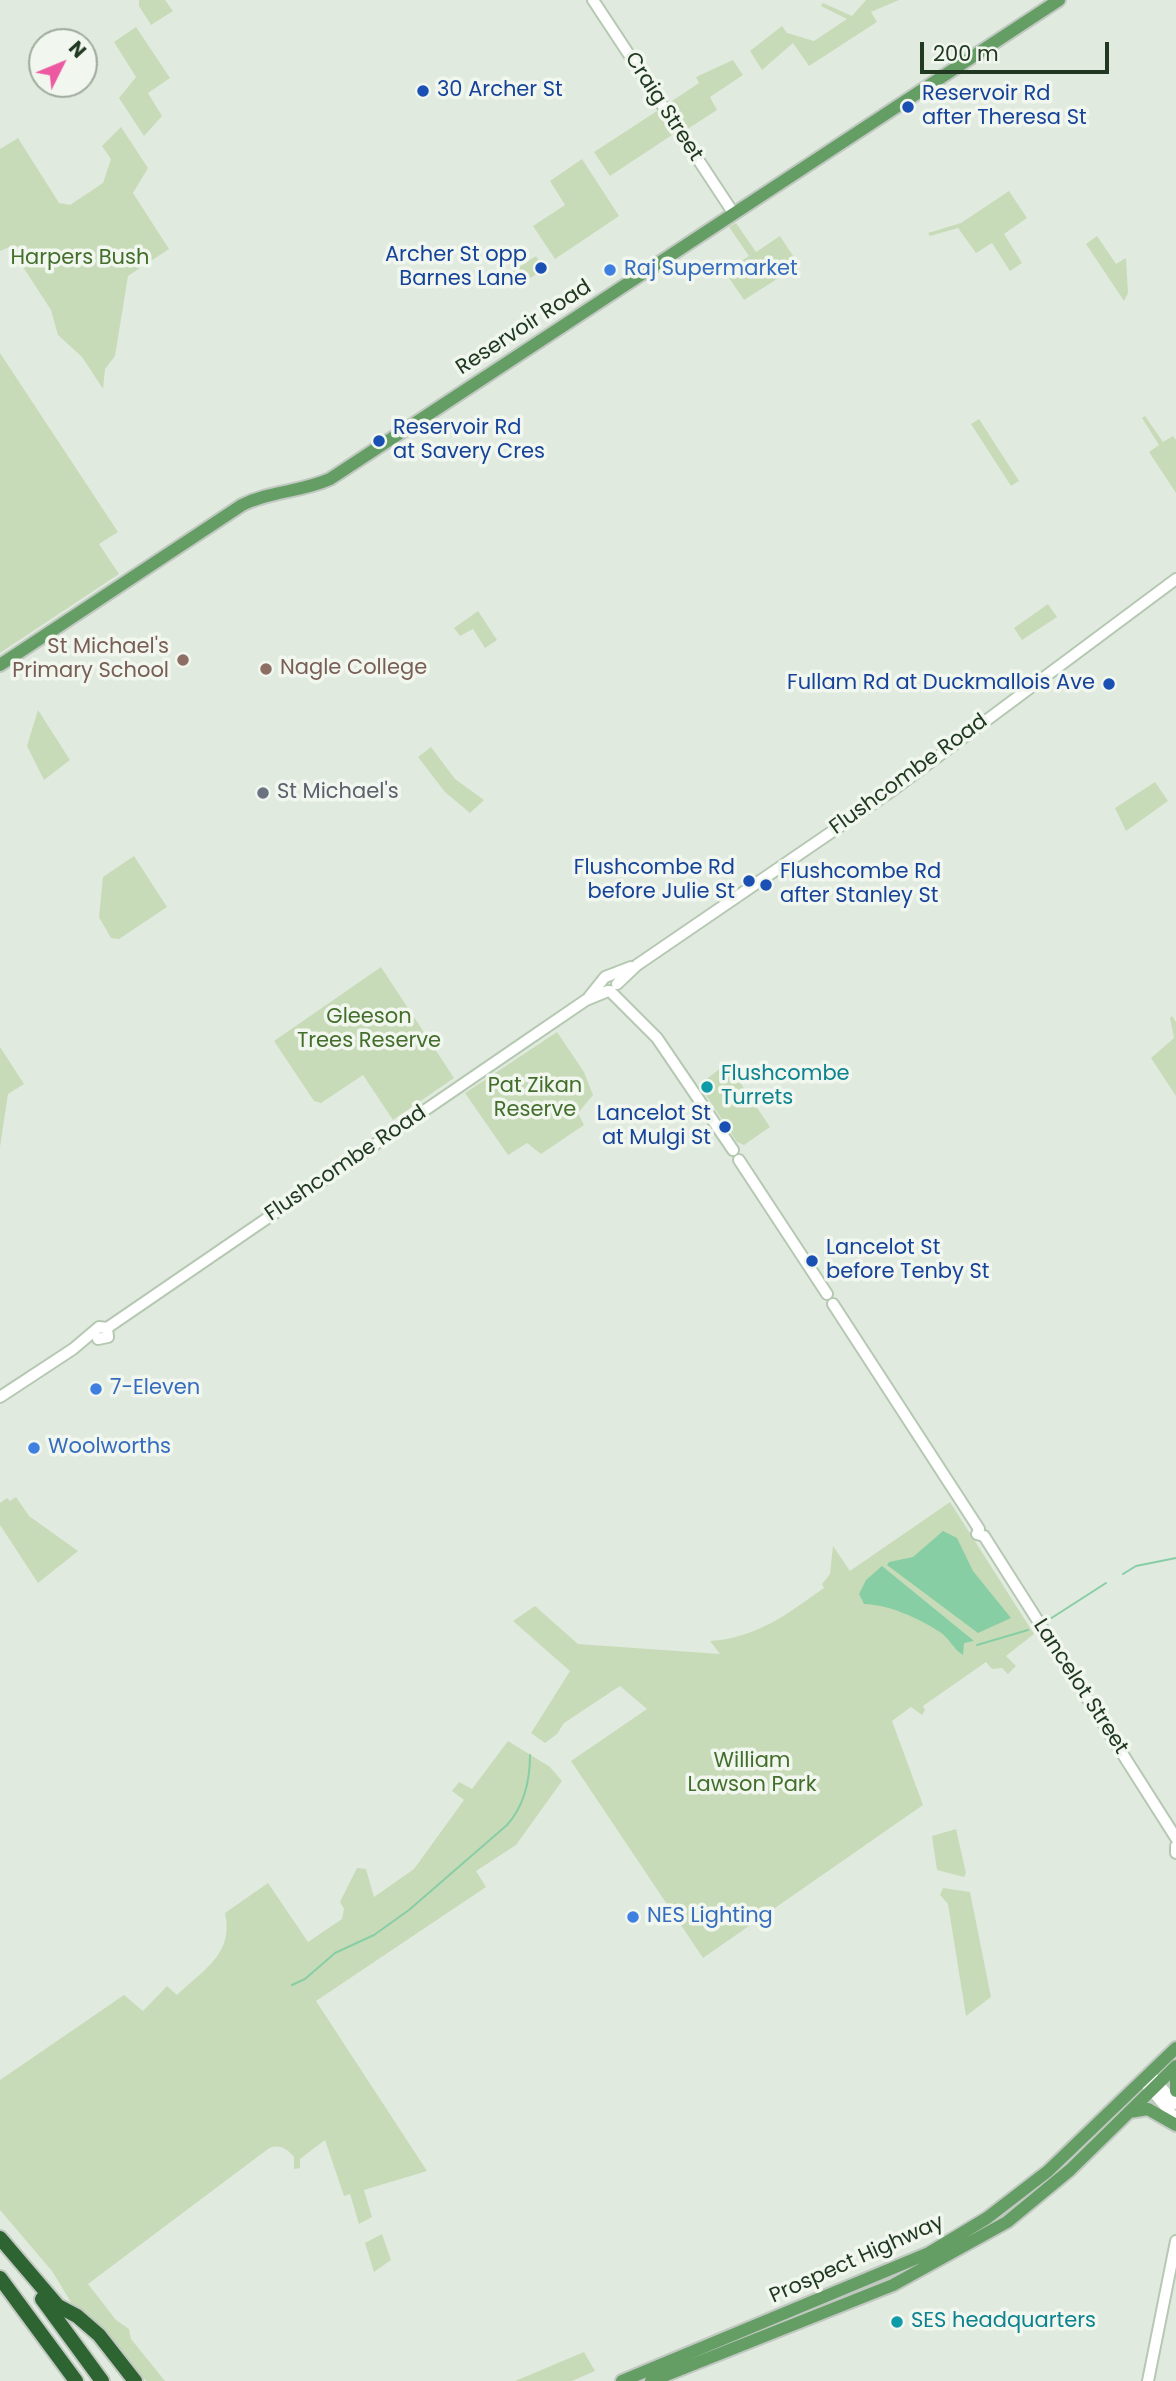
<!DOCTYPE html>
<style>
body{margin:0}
#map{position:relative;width:1176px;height:2381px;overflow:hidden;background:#e1eadf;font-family:Poppins,sans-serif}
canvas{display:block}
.north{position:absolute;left:28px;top:28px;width:70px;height:70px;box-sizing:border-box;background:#f1f7ef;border:2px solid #9eab9d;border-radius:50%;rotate:47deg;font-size:19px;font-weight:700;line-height:28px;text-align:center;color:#213921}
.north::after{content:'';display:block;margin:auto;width:24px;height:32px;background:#ed59a1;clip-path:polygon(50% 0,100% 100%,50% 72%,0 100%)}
.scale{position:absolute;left:920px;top:42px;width:189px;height:32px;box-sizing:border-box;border:4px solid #213921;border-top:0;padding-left:9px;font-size:21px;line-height:24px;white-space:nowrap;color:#213921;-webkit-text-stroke:5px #f1f7ef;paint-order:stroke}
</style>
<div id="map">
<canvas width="1176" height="2381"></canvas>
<div class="north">N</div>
<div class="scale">200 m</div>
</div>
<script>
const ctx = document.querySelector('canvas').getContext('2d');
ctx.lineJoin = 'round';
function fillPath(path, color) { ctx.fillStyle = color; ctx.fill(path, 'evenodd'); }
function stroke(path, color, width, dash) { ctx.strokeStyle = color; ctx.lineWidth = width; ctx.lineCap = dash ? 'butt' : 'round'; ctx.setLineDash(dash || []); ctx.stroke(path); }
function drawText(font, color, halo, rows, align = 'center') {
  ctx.font = font + ' Poppins,sans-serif'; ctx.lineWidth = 7; ctx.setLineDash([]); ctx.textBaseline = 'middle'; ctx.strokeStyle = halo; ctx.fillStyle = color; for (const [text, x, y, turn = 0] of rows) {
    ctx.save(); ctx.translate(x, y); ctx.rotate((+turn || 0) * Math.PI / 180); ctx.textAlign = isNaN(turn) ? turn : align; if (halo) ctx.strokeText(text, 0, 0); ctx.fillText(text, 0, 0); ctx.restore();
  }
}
const green = new Path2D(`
 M 139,0 L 165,0 L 173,11 L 151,25 L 139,6 Z
 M 866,0 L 899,0 L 871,12 L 877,22 L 809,66 L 793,43 L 762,70 L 750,51 L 782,26 L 787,33 L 814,41 L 847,19 L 821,6 L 823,3 L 852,16 Z
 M 136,27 L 170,78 L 148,93 L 162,116 L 144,136 L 119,98 L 136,77 L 114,42 Z
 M 733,60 L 743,75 L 710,97 L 717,110 L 686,130 L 669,103 L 699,83 L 696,77 Z
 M 657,111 L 672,135 L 610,176 L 594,152 Z
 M 121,127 L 148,168 L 133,193 L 169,249 L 128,276 L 115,356 L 105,369 L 103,389 L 82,357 L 58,335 L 51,310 L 10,247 L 0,251 L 0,149 L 18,138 L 59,203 L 70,205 L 103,183 L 111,159 L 102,146 Z
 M 582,159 L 619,216 L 555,259 L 533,226 L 565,205 L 550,181 Z
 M 1009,191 L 1027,218 L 1004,234 L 1022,263 L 1010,271 L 992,243 L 976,253 L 958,228 L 930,236 L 928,233 L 961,223 Z
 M 736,223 L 756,252 L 780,236 L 799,265 L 744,300 L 725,272 L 749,256 L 729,227 Z
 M 1097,236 L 1116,264 L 1126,258 L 1128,293 L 1124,301 L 1086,244 Z
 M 536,256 L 544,269 L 515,288 L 507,275 Z
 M 0,353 L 118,532 L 99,544 L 119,574 L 0,653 Z
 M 1145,416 L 1163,442 L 1173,436 L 1176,440 L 1176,493 L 1149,452 L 1159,445 L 1142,418 Z
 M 979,419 L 1019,481 L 1011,486 L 971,424 Z
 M 1048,604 L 1057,617 L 1022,640 L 1014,628 Z
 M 478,611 L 497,640 L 485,648 L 473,629 L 460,636 L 454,628 Z
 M 38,710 L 70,760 L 44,780 L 27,746 Z
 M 431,747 L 455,779 L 484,800 L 470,813 L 445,792 L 418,757 Z
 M 1155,782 L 1168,801 L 1126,831 L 1115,808 Z
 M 134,856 L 167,907 L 119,939 L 111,938 L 99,917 L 103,877 Z
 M 381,967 L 454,1078 L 393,1120 L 363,1075 L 321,1103 L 314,1101 L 274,1041 Z
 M 1172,1016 L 1176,1022 L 1176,1096 L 1151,1058 L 1174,1038 L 1170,1018 Z
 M 557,1032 L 584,1072 L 593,1095 L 578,1113 L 584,1125 L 541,1154 L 527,1143 L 508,1155 L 465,1093 Z
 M 0,1047 L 24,1084 L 8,1094 L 0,1147 Z
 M 727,1063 L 770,1127 L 744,1145 L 737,1142 L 699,1085 Z
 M 16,1497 L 29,1516 L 78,1551 L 38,1583 L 0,1525 L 0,1503 L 7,1498 L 10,1501 Z
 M 950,1502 L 1034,1634 L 1006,1656 L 1016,1666 L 1008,1674 L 1002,1668 L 992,1669 L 986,1662 L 923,1706 L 925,1710 L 922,1715 L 911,1707 L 892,1721 L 923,1805 L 703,1958 L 571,1761 L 647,1709 L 620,1686 L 564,1723 L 557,1734 L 545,1743 L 531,1733 L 570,1671 L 513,1621 L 535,1606 L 578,1644 L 720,1654 L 710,1641 C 757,1638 787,1614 824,1588 L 822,1584 L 830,1574 L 833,1546 L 850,1571 Z
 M 508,1741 L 550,1767 L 562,1781 L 516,1845 L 476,1871 L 486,1887 L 316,2001 L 427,2171 L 364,2190 L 372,2217 L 359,2224 L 350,2194 L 344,2196 L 325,2140 L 300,2159 L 300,2168 L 294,2169 L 294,2157 C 287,2149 279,2143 268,2149 L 88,2284 L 116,2320 L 129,2329 L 131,2339 L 165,2381 L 146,2381 L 126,2357 L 107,2359 L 107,2335 L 83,2322 L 52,2271 L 0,2210 L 0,2080 L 124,1995 L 143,2011 L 167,1986 L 177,1995 C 204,1969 234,1954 225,1913 L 268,1883 L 308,1942 L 342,1919 L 344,1909 L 340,1902 L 357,1868 L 366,1869 L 374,1897 L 414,1869 L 464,1800 L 452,1791 L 459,1782 L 472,1789 Z
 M 956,1829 L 966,1873 L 964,1877 L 937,1870 L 932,1836 Z
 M 943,1888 L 970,1892 L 991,1997 L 966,2016 L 948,1904 L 940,1895 Z
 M 382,2234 L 391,2260 L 374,2272 L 365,2243 Z
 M 584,2352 L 595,2371 L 572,2381 L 515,2381 Z`);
const water = new Path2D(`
 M 943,1531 L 957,1538 L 973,1571 L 1011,1618 L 978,1633 L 887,1565 L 889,1562 L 913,1557 Z
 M 882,1566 L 974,1641 L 964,1643 L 963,1655 C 954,1650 949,1638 940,1632 C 918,1618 890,1605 864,1604 L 859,1594 L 866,1580 Z`);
const stream = new Path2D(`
 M 1123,1574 L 1136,1566 L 1176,1558
 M 1050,1619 L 1106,1583
 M 977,1645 L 1028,1630
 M 292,1985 L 305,1979 L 335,1953 L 374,1935 L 409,1910 L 507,1825 C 524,1806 530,1780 530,1755`);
const secondary = new Path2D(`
 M 593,0 L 734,214
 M 617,984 L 637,965 L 893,790 L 1176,579
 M 610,991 L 657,1038 L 733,1150
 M 589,997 L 605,977 L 631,967
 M 739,1160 L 827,1294
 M 833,1304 L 979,1529 L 977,1534 L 984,1536 L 1176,1838
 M 107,1328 L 523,1043 L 586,1000 L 608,991
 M 98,1339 L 108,1337 L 107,1328
 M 0,1397 L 73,1349 L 99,1327 L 107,1328
 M 1176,1846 L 1176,1853
 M 1149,2073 L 1176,2104
 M 1146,2084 L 1176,2119
 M 1148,2381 L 1176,2241`);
const primary = new Path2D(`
 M 0,665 L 242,505 C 270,491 301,492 330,479 L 1059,0
 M 1176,2075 L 1176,2091
 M 1129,2112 L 1148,2109 L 1176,2125
 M 622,2381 L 929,2253 L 987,2218 L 1048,2171 L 1176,2048
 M 651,2381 L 893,2285 L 1007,2222 L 1070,2170 L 1176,2066`);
const highway = new Path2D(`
 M 0,2238 L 58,2306 L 77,2316 L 99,2335 L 135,2381
 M 0,2278 L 76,2381
 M 42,2299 L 102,2381`);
const markers = [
 [423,91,7,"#1a4fb4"],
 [908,107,7,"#1a4fb4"],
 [541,268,7,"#1a4fb4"],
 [610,270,7,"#3f7fe0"],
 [379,441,7,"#1a4fb4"],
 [183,660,7,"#8d6e63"],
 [266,669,7,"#8d6e63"],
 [1109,684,7,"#1a4fb4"],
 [263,793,7,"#6b7280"],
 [749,881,7,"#1a4fb4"],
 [766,885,7,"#1a4fb4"],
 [707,1087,7,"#0f9aa8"],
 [725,1127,7,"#1a4fb4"],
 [812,1261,7,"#1a4fb4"],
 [96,1389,7,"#3f7fe0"],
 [34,1448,7,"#3f7fe0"],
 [633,1917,7,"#3f7fe0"],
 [897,2322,7,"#0f9aa8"]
];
const transitNames = [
 ["30 Archer St",437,91],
 ["Reservoir Rd",922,95],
 ["after Theresa St",922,119],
 ["Archer St opp",527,256,"right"],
 ["Barnes Lane",527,280,"right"],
 ["Reservoir Rd",393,429],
 ["at Savery Cres",393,453],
 ["Fullam Rd at Duckmallois Ave",1095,684,"right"],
 ["Flushcombe Rd",735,869,"right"],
 ["before Julie St",735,893,"right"],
 ["Flushcombe Rd",780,873],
 ["after Stanley St",780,897],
 ["Lancelot St",711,1115,"right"],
 ["at Mulgi St",711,1139,"right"],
 ["Lancelot St",826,1249],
 ["before Tenby St",826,1273]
];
const streetNames = [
 ["Craig Street",663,107,57],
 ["Reservoir Road",524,328,-33],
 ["Flushcombe Road",909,775,-36],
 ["Flushcombe Road",346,1164,-34],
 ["Lancelot Street",1080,1687,57],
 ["Prospect Highway",857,2260,-24]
];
const parkNames = [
 ["Harpers Bush",80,259],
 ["Gleeson",369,1018],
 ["Trees Reserve",369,1042],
 ["Pat Zikan",535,1087],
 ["Reserve",535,1111],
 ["William",752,1762],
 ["Lawson Park",752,1786]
];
const shopNames = [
 ["Raj Supermarket",624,270],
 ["7-Eleven",110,1389],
 ["Woolworths",48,1448],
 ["NES Lighting",647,1917]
];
const educationNames = [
 ["St Michael's",169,648],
 ["Primary School",169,672],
 ["Nagle College",280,669,"left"]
];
const worshipNames = [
 ["St Michael's",277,793]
];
const cultureNames = [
 ["Flushcombe",721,1075],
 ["Turrets",721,1099],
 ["SES headquarters",911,2322]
];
fillPath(green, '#c8dbb8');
fillPath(water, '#88cea5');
stroke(stream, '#88cea5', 2);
stroke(secondary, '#b5c9b2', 14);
stroke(primary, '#c1c8c1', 16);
stroke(highway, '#c1c8c1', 18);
stroke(secondary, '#fff', 10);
stroke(primary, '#659e65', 12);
stroke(highway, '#2d6431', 14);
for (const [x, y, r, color] of markers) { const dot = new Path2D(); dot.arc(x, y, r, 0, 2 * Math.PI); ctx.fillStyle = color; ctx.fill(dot); stroke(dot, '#f1f7ef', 2.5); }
drawText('21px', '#164399', '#f1f7ef', transitNames, 'left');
drawText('21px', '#213921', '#f1f7ef', streetNames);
drawText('21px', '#436e2c', '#f1f7ef', parkNames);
drawText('21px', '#366cbe', '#f1f7ef', shopNames, 'left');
drawText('21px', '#785e54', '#f1f7ef', educationNames, 'right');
drawText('21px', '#5b616d', '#f1f7ef', worshipNames, 'left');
drawText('21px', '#0d838f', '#f1f7ef', cultureNames, 'left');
</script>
